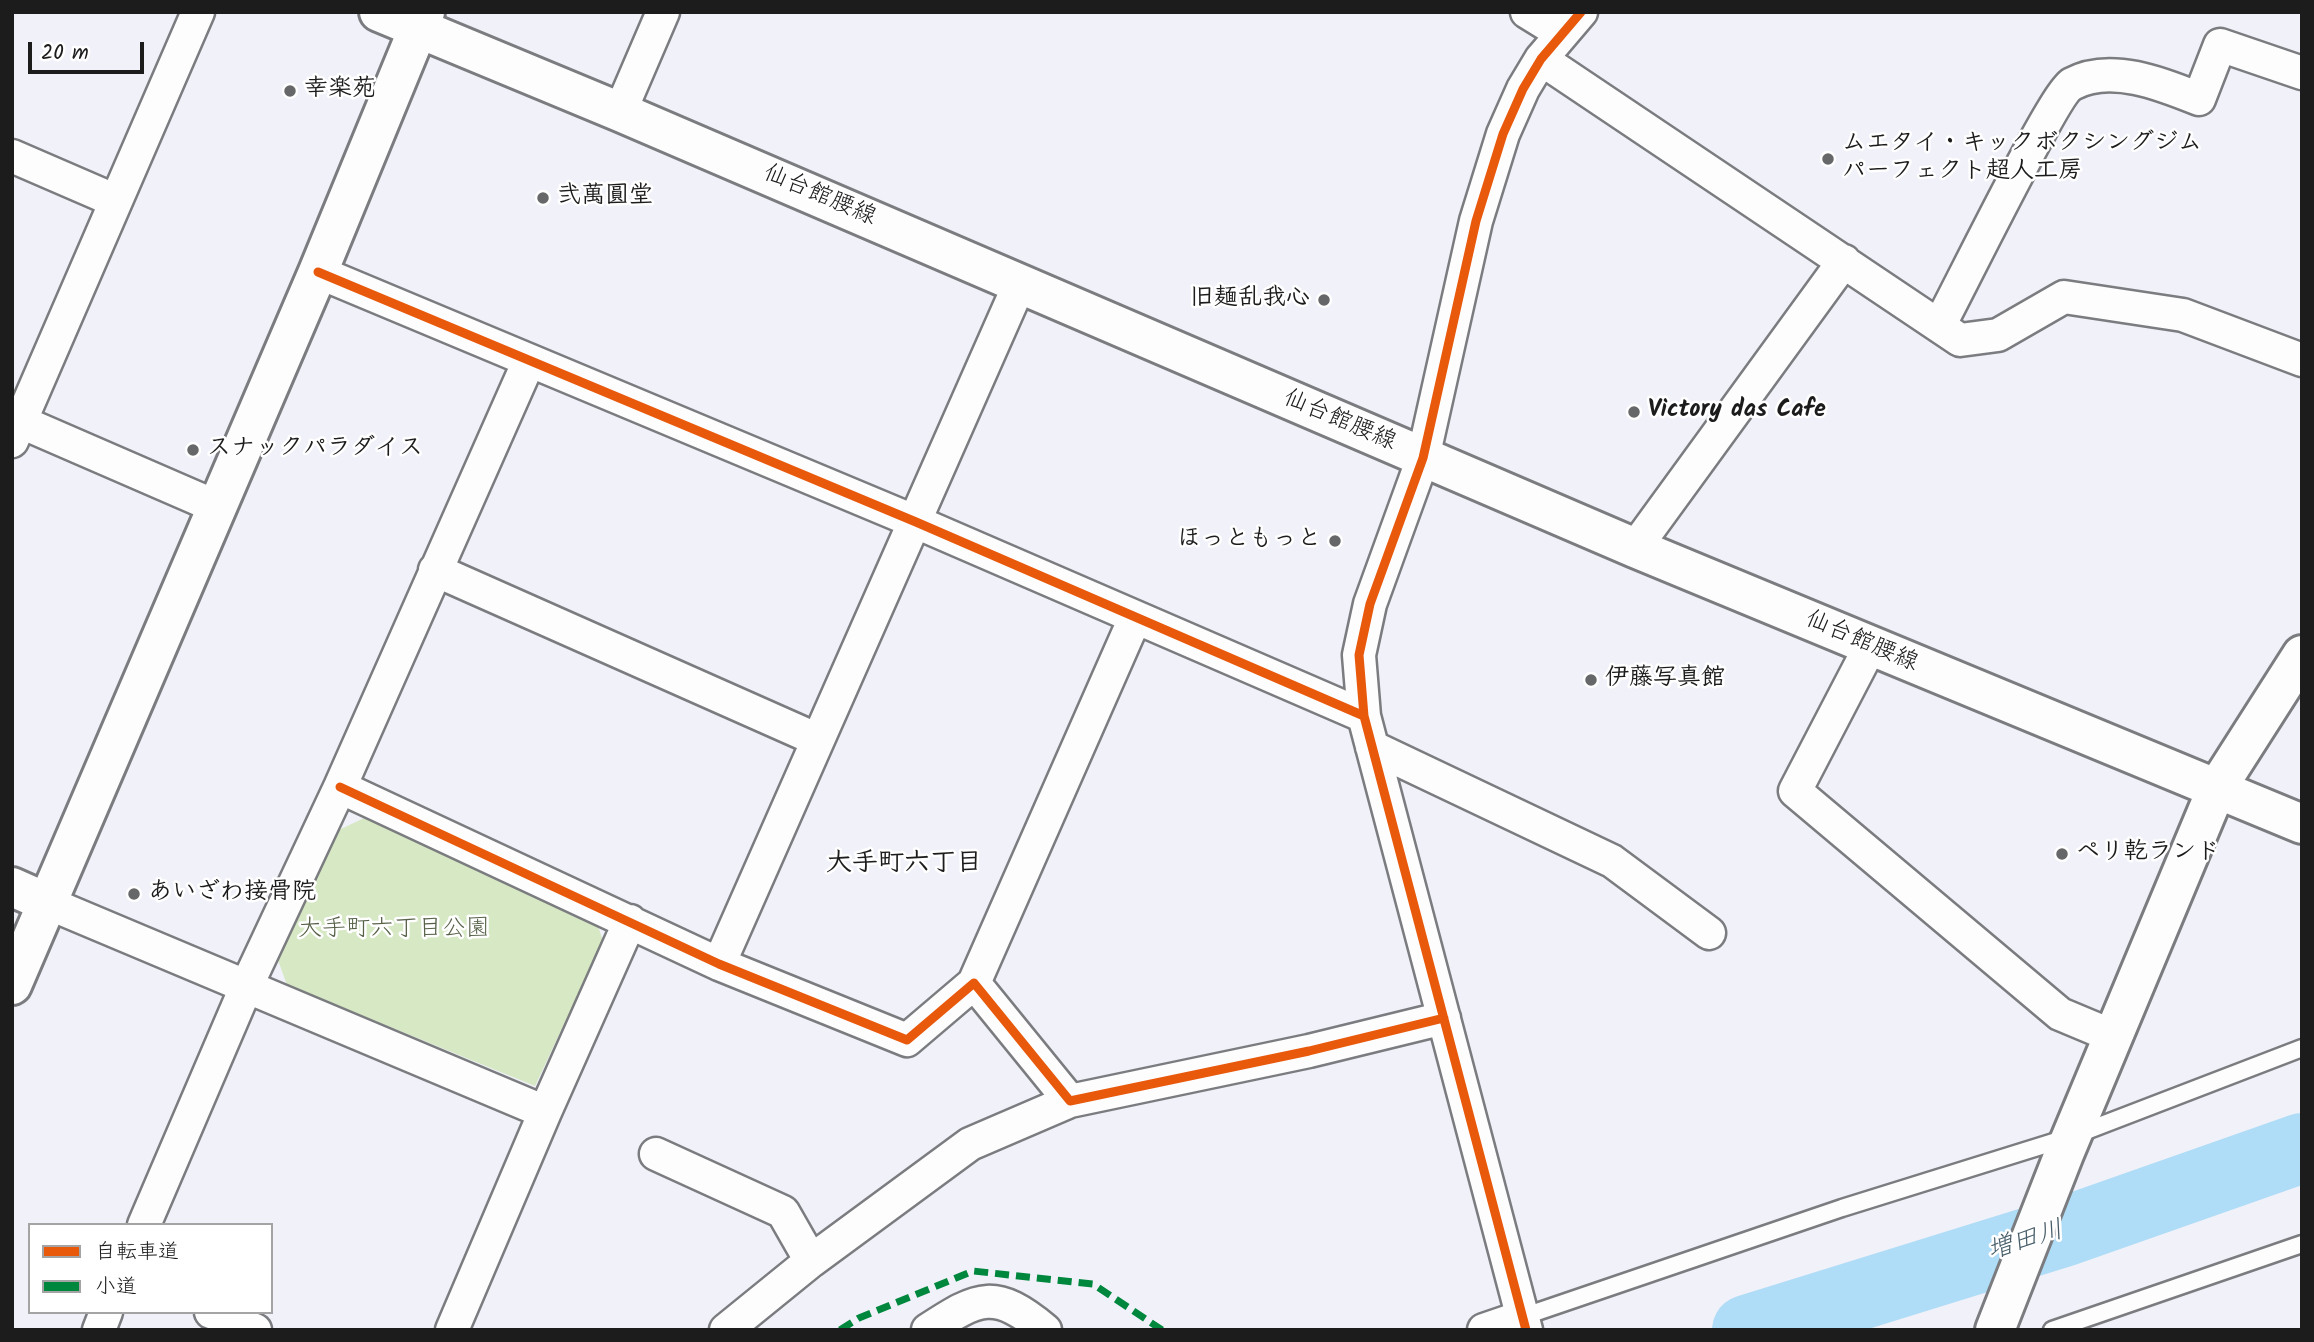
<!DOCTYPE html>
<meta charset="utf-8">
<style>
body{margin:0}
#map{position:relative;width:2314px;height:1342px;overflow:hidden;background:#f0f1f9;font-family:Kalam,"Klee One",sans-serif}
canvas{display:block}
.frame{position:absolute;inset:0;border:14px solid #1c1c1c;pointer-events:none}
.legend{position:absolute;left:28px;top:1223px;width:245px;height:91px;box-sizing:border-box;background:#fff;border:2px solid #a4a4a4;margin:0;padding:9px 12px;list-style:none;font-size:21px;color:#1c1c1c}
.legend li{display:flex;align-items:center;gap:14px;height:35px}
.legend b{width:35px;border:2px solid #a4a4a4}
.scale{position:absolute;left:28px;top:42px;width:116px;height:32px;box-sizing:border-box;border:4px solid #1c1c1c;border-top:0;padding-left:9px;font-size:21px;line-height:24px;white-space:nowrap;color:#1c1c1c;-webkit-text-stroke:5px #fff;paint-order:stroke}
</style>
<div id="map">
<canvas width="2314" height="1342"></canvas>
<div class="frame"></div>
<ul class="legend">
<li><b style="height:9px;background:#e8590c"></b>自転車道</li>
<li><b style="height:9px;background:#00873e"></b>小道</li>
</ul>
<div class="scale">20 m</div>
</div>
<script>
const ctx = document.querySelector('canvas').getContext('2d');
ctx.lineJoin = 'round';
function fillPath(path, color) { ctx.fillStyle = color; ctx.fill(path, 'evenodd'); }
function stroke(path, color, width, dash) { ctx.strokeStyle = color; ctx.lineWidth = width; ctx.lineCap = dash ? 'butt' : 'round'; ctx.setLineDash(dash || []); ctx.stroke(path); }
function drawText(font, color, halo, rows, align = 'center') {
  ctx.font = font + ' Kalam,"Klee One",sans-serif'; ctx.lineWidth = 5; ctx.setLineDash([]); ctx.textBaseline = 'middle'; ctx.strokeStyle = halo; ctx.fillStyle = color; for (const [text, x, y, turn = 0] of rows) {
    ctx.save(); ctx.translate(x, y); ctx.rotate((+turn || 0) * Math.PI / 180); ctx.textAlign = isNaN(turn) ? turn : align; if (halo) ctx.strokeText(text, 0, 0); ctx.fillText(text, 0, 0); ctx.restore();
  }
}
const green = new Path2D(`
 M 364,818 L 597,923 L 603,941 L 535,1086 L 287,985 L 278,960 L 339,830 Z`);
const river = new Path2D(`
 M 1747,1330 L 2066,1231 L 2302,1148`);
const service = new Path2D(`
 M 1522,1317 L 1842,1208 L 2073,1136 L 2302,1048
 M 2052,1330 L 2302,1244`);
const minor = new Path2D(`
 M 1527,12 L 1561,33
 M 1541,59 L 1960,340 L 1998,335 L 2064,297 L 2183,315 L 2302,360
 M 620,112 L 663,12
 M 12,156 L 116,201
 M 318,272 L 916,522 L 1364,716
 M 1939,326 C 1957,293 2054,94 2072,84 C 2110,63 2162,84 2199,99 L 2220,45 L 2302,73
 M 12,418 L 217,507
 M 12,441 L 198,12
 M 1635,548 L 1844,261
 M 435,570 L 818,740
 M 1870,647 L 1795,791 L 2060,1014 L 2115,1037
 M 1372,747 L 1612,861 L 1709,933
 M 340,787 L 719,964 L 907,1040 L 974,983 L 1070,1101 L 1309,1051 L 1444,1018
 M 48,903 L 545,1112 L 630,921
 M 719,964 L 1020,283
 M 974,983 L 1135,618
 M 656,1154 L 783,1212 L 811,1261
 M 144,1225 L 247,985 L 340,787 L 529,361
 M 211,1312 L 255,1330
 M 99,1330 L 106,1312
 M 452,1330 L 545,1112
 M 726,1330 L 811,1261 L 970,1144 L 1070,1101
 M 928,1330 C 980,1296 995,1289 1045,1330
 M 1484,1330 L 1522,1317
 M 1526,1330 L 1364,716 L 1359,655 L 1370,604 L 1423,458 L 1476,221 L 1503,134 L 1523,89 L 1541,59 L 1581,12`);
const tertiary = new Path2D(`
 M 12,887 L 48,903
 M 12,985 L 318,272 L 425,12
 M 1995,1330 L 2064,1154 L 2217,788 L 2302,655`);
const secondary = new Path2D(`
 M 379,12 L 620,112 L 1635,548 L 2302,824`);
const quiet = new Path2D(`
 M 840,1330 L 859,1318 L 973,1271 L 1093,1284 L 1162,1330`);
const cycleway = new Path2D(`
 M 318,272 L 916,522 L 1364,716
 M 340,787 L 719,964 L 907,1040 L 974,983 L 1070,1101 L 1309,1051 L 1444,1018
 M 1526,1330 L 1364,716 L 1359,655 L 1370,604 L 1423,458 L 1476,221 L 1503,134 L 1523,89 L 1541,59 L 1581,12`);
const markers = [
 [290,91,7,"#666769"],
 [1828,159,7,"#666769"],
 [543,198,7,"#666769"],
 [1324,300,7,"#666769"],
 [1634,412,7,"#666769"],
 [193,450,7,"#666769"],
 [1335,541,7,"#666769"],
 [1591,680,7,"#666769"],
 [2062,854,7,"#666769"],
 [134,894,7,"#666769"]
];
const poiNames = [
 ["幸楽苑",304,91],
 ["ムエタイ・キックボクシングジム",1842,145],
 ["パーフェクト超人工房",1842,173],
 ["弐萬圓堂",557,198],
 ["旧麺乱我心",1310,300,"right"],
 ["Victory das Cafe",1648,412],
 ["スナックパラダイス",207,450],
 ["ほっともっと",1321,541,"right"],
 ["伊藤写真館",1605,680],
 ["ペリ乾ランド",2076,854],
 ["あいざわ接骨院",148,894]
];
const streetNames = [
 ["仙台館腰線",819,197,23],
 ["仙台館腰線",1339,422,23],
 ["仙台館腰線",1861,643,23]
];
const parkNames = [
 ["大手町六丁目公園",394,931]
];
const neighbourhoodNames = [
 ["大手町六丁目",904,866]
];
const waterNames = [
 ["増田川",2026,1243,-17]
];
fillPath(green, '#d6e8c4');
stroke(river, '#afdcf6', 70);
stroke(service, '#7b7c7f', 21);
stroke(minor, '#7b7c7f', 37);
stroke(tertiary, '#7b7c7f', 44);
stroke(secondary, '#7b7c7f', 44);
stroke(service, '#fdfdfe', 16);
stroke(minor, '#fdfdfe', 32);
stroke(tertiary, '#fdfdfe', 38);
stroke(secondary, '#fdfdfe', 38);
stroke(quiet, '#00873e', 7, [14, 7]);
stroke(cycleway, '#e8590c', 9);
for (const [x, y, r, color] of markers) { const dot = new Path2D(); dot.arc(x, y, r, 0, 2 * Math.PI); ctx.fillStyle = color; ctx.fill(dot); stroke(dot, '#fff', 2.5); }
drawText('bold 24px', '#1c1c1c', '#fff', poiNames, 'left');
drawText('24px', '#1c1c1c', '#fff', streetNames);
drawText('24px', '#566148', '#fff', parkNames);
drawText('bold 26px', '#1c1c1c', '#fff', neighbourhoodNames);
drawText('italic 26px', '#465c68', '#fff', waterNames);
</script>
